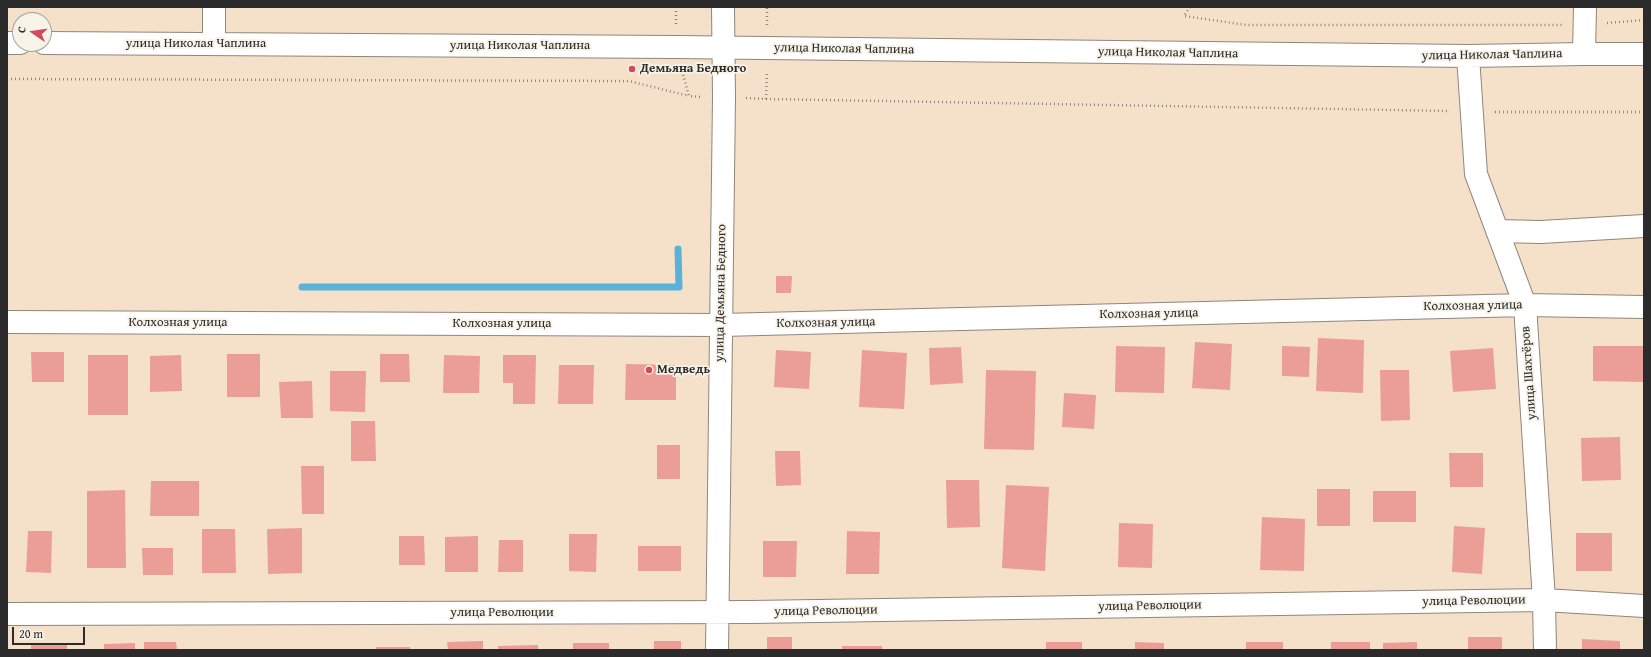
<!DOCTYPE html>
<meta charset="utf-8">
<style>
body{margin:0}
#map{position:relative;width:1651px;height:657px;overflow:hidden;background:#f5e1ca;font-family:"Gentium Book Plus",serif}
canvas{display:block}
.frame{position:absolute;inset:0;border:8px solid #2b2b2b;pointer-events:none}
.north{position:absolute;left:12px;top:12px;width:40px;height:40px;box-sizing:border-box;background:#f7f3e8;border:1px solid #a5a39c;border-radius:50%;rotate:283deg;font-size:11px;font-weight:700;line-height:16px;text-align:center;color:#2b2b2b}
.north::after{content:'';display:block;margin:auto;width:14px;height:18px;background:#d1495b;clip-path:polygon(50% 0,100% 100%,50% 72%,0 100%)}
.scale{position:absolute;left:12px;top:627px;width:73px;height:18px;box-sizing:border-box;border:2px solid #2b2b2b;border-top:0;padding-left:5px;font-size:12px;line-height:14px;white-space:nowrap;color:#2b2b2b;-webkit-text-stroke:3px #f7f3e8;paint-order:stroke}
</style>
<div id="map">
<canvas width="1651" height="657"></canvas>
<div class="frame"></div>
<div class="north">С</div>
<div class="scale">20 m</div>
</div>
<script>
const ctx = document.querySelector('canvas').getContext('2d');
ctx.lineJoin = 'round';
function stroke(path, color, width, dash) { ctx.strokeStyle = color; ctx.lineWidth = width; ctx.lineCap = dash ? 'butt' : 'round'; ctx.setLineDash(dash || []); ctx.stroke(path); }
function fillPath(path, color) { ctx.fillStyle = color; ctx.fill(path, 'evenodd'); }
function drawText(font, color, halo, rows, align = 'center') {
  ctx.font = font + ' "Gentium Book Plus",serif'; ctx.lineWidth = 3.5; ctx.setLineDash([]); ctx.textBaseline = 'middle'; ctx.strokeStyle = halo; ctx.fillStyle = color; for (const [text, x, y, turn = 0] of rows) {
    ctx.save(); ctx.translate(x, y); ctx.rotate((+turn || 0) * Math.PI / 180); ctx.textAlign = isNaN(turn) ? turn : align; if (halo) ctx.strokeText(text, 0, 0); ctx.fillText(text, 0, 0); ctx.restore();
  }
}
const stream = new Path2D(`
 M 302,287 L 679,287 L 678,249`);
const building = new Path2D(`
 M 776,276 L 792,276 L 791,293 L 776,293 Z
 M 1318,338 L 1364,340 L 1363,393 L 1316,391 Z
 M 1195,342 L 1232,344 L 1230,390 L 1192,388 Z
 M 1116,346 L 1165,347 L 1164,393 L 1115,392 Z
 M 1282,346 L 1310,347 L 1309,377 L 1282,376 Z
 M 1593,346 L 1644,346 L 1644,382 L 1593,381 Z
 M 961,347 L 963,383 L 930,385 L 929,348 Z
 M 1493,348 L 1496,389 L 1453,392 L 1450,351 Z
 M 776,350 L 811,352 L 809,389 L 774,387 Z
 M 862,350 L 907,353 L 904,409 L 859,407 Z
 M 31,352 L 64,352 L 64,382 L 32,382 Z
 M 227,354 L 260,354 L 260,397 L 227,397 Z
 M 380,354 L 409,354 L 410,382 L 380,382 Z
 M 88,355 L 128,355 L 128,415 L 88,415 Z
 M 181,355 L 182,391 L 150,392 L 150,356 Z
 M 444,355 L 480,356 L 479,393 L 443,393 Z
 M 503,355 L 536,355 L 535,404 L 513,404 L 513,383 L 503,383 Z
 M 626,364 L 676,365 L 676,400 L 625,400 Z
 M 559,365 L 594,365 L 593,404 L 558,404 Z
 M 986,370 L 1036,371 L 1034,450 L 984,449 Z
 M 1380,370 L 1409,370 L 1410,420 L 1381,421 Z
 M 330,371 L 366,371 L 365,412 L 330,411 Z
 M 312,381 L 313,418 L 281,418 L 279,382 Z
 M 1064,393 L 1096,395 L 1094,429 L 1062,427 Z
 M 351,421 L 375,421 L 376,461 L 351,461 Z
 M 1620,437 L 1621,480 L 1582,481 L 1581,438 Z
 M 657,445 L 680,445 L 680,479 L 657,479 Z
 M 775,451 L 800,451 L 801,485 L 776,486 Z
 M 1449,453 L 1483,453 L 1483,487 L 1450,487 Z
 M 301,466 L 324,466 L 324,514 L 302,514 Z
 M 946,480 L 979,480 L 980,527 L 947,528 Z
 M 151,481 L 199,481 L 199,516 L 150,516 Z
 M 1006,485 L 1049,487 L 1045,571 L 1002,568 Z
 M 1317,489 L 1350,489 L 1350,526 L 1317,526 Z
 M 125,490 L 126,568 L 87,568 L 87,491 Z
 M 1373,491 L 1416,491 L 1416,522 L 1373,522 Z
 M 1262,517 L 1305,519 L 1304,571 L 1260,570 Z
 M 1119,523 L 1153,524 L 1152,568 L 1118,567 Z
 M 1454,526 L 1485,528 L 1482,574 L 1452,572 Z
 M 302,528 L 302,573 L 268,574 L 267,529 Z
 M 202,529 L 235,529 L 236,573 L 202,573 Z
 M 28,531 L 52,531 L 51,573 L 26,572 Z
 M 847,531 L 880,532 L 879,574 L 846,574 Z
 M 1576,533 L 1612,533 L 1612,571 L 1576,571 Z
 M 569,534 L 597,534 L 596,572 L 569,571 Z
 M 399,536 L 424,536 L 425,565 L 399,565 Z
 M 478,536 L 478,572 L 445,572 L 445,537 Z
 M 499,540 L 523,540 L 523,572 L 498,572 Z
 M 763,541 L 797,541 L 796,577 L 763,577 Z
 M 638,546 L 681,546 L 681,571 L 638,571 Z
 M 142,548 L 173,548 L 173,575 L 143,575 Z
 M 767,637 L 792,637 L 792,650 L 767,650 Z
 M 1468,637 L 1502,637 L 1502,650 L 1468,650 Z
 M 1582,639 L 1620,641 L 1620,650 L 1582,650 Z
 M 483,641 L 483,650 L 448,650 L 447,642 Z
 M 654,641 L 681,641 L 681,650 L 654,650 Z
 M 144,642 L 176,642 L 177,650 L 144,650 Z
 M 1046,642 L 1082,642 L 1082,650 L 1046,650 Z
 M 1135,642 L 1164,643 L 1164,650 L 1135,650 Z
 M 1246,642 L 1283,642 L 1283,650 L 1246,650 Z
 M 1331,642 L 1370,642 L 1370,650 L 1331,650 Z
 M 1417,642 L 1417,650 L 1383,650 L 1383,643 Z
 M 135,643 L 135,650 L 104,650 L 104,644 Z
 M 573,643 L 609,643 L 609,650 L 573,650 Z
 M 31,644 L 67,645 L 67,650 L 31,650 Z
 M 538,645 L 538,650 L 498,650 L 498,646 Z
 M 842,646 L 882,646 L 882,650 L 842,650 Z
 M 376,647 L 410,647 L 410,650 L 376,650 Z`);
const path = new Path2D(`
 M 676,7 L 676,24
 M 1190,7 L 1184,16 L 1247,25 L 1562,25
 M 1607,23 L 1644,20
 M 767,25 L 767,7
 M 682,71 L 689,96 L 701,97
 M 7,79 L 629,81 L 689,96
 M 746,98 L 766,99 L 767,72
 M 766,99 L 1450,111
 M 1495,112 L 1644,112`);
const minor = new Path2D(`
 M 7,43 L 20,43
 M 44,43 L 676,47 L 1468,56 L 1584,54 L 1644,54
 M 214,44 L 214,7
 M 1584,54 L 1585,7
 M 1468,56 L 1476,174 L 1525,305 L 1544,600 L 1545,650
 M 1497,231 L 1541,232 L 1644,226
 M 7,322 L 721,325 L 1525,305 L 1644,307
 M 7,614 L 751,612 L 1544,600 L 1644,606
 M 717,650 L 724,97 L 723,7`);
const markers = [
 [632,69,4,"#d1495b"],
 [649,370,4,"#d1495b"]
];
const streetNames = [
 ["улица Николая Чаплина",196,44],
 ["улица Николая Чаплина",520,46],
 ["улица Николая Чаплина",844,49,1],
 ["улица Николая Чаплина",1168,53,1],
 ["улица Николая Чаплина",1492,55,-1],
 ["улица Демьяна Бедного",721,293,-89],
 ["Колхозная улица",1473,306,-1],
 ["Колхозная улица",1149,314,-1],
 ["Колхозная улица",178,323],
 ["Колхозная улица",826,323,-1],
 ["Колхозная улица",502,324],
 ["улица Шахтёров",1529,373,-94],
 ["улица Революции",1474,601,-1],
 ["улица Революции",1150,606,-1],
 ["улица Революции",826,611,-1],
 ["улица Революции",502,613]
];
const poiNames = [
 ["Демьяна Бедного",640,69],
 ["Медведь",657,370]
];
stroke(stream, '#59b2d7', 7);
fillPath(building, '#ea9e96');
stroke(minor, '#90867a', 24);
stroke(path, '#90867a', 2.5, [1, 3]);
stroke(minor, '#fff', 22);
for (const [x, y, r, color] of markers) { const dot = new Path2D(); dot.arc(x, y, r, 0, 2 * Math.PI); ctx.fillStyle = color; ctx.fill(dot); stroke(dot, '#f7f3e8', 1.5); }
drawText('13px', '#2b2b2b', '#f7f3e8', streetNames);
drawText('bold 13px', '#2b2b2b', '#f7f3e8', poiNames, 'left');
</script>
